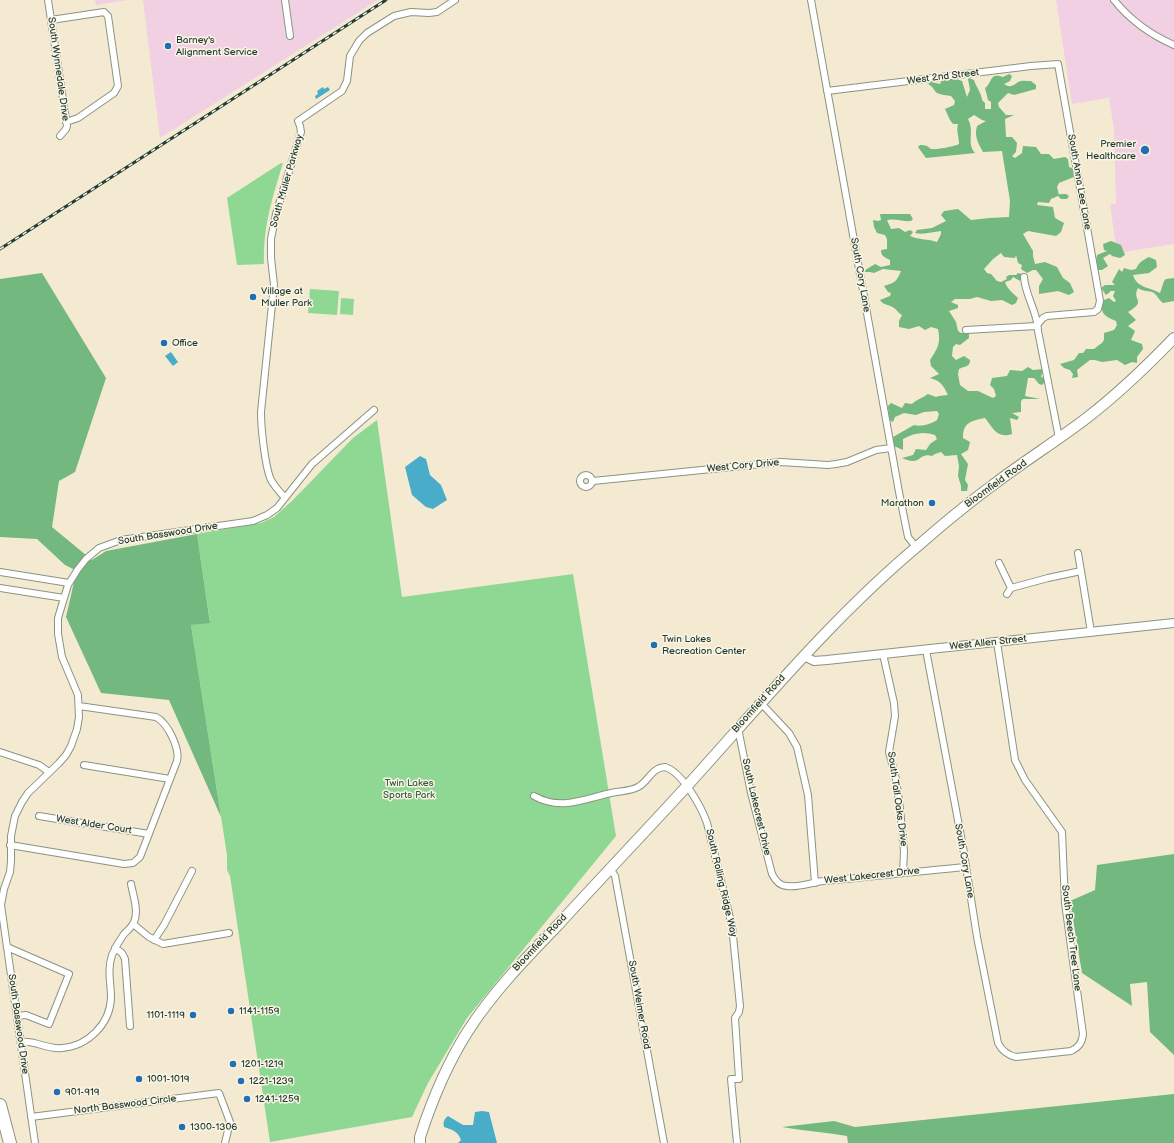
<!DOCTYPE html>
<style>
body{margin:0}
canvas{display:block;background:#f4ead1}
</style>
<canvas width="1174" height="1143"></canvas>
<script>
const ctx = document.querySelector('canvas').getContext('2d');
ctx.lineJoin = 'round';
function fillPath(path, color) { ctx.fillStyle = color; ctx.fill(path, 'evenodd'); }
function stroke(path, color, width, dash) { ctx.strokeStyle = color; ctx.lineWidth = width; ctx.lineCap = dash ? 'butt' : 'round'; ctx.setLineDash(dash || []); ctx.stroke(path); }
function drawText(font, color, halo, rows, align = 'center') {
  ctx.font = font + ' "Balsamiq Sans",sans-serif'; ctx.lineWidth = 3; ctx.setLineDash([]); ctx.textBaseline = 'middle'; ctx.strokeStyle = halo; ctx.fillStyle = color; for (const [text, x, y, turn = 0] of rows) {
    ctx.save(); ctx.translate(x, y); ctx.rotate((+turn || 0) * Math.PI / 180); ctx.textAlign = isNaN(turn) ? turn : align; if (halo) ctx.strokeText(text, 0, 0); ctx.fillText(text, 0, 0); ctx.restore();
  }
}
const built = new Path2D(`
 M 95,0 L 128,0 L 96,5 Z
 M 143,0 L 378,0 L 160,138 Z
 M 1056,0 L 1174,0 L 1174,244 L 1117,253 L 1110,205 L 1116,203 L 1114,130 L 1109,98 L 1113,97 L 1072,104 Z`);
const green = new Path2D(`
 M 281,163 L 283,163 C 272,199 263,226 264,264 L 237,265 L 227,198 Z
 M 310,289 L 339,291 L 337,315 L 308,313 Z
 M 341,298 L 354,299 L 353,315 L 340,314 Z
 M 377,420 L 402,597 L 573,574 L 616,836 L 467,1018 L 428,1083 L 412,1117 L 270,1142 L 230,876 L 227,870 L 227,855 L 191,625 L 210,622 L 197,534 L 261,523 L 274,517 L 293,500 L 353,438 Z`);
const forest = new Path2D(`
 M 1009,74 L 1012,76 L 1010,81 L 1004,84 C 1010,88 1013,86 1018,82 C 1022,80 1027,81 1031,81 L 1036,85 L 1036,89 L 1014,95 L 1008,93 L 998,103 L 999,107 L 1006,115 L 1014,115 L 1005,119 L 1006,137 L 1012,137 L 1017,143 L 1016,152 L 1012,156 L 1015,158 L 1022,153 L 1023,146 L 1036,147 L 1041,154 L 1049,154 L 1054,159 L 1065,157 L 1068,159 L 1069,167 L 1078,170 L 1074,177 L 1059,183 L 1057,187 L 1059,195 L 1060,194 L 1066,194 L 1069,196 L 1067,199 L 1061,199 L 1058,196 L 1051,199 L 1049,203 L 1038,202 L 1037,205 L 1053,207 L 1055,218 L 1064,223 L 1061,232 L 1056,236 L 1028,231 L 1023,234 L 1033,251 L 1033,256 L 1035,264 L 1045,262 L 1057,267 L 1063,278 L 1070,283 L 1074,292 L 1069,295 L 1058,291 L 1039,294 L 1039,286 L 1043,279 L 1036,270 L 1033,270 L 1027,273 L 1021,269 L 1022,265 L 1018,263 L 1016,255 L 1015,258 L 1004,257 L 1001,253 L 993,259 L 984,269 L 987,273 L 991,274 L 997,281 L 1001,282 L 1007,279 L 1006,277 L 1009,275 L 1016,275 L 1018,273 L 1022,274 L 1023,277 L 1020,281 L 1013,277 L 1011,280 L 1005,282 C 1007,289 1013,293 1018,298 L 1016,303 L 1012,305 L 1002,300 L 991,301 L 977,297 L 970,299 L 955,299 L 951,302 L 958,305 L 958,308 L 949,311 L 956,322 L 958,331 L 961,333 L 969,333 L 969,338 L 960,345 L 956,344 L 953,347 L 952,356 L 956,360 L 964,356 L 970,360 C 970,367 965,366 959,369 L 958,374 L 960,385 L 968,391 L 978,391 L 993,398 L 996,396 L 994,389 L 990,385 L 992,378 L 1007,376 L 1010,370 L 1022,371 L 1028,367 L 1033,370 L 1043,369 L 1041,377 L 1045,378 L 1046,381 L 1042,385 L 1039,384 L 1034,378 L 1028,378 L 1025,396 L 1040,399 L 1023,399 L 1021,401 L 1021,412 L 1012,413 L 1019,417 L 1017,420 L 1010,418 L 1012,434 C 997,439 993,428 985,418 C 971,421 963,422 963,438 L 970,442 L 968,450 L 961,454 L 968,464 L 965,480 L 968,485 L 967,491 L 961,491 L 961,486 L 958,476 L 959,466 L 957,455 L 945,456 L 941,452 L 935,454 L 932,456 C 921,453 921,461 913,461 C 909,461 905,459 902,458 L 913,455 L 916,449 L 926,450 L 930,444 L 937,439 L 935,435 C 923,431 914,433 903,439 L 903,450 L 894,446 L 893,437 L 914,425 C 921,427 931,424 937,420 L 939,414 L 937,411 L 924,412 L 916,415 L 904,413 L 895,417 L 893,422 L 889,420 L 888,406 L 891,403 L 902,408 L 905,403 L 912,404 C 917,399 923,398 928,394 L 936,397 L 939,396 L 948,395 C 943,385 941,381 930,378 L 939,374 L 931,366 L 930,360 C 938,348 941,343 938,329 L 931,327 L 925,330 L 919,326 L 909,329 L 899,327 L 899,321 L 902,315 C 898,313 898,311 894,308 C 889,304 884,306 880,300 L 890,296 L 891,293 L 888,292 L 884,286 C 895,282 896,283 901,271 L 883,269 L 874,273 L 870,272 L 862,272 L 875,264 L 881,267 L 890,265 L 890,260 C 885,257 881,257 881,250 L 887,249 L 887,239 L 885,235 L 877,233 L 874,227 L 873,220 L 878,221 L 881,220 L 880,214 L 910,214 L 913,219 L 911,221 C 903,222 895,218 887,220 L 891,229 L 899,228 L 905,232 L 910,230 L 913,232 L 910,236 C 919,240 928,239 937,242 L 941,234 L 941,231 C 933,232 923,235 915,233 L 917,230 L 932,228 L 946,221 L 941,215 L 944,211 L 958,209 L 971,220 L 989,218 L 1009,217 L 1010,201 L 1002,151 L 983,152 C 978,143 974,136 977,126 L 986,121 L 982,120 L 974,115 L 968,119 C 975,132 966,142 975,153 L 926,158 L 918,147 L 920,145 C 922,145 925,145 927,146 C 929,147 930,149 932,149 C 936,150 956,146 959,144 C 959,137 956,131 958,124 L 953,124 L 950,120 L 945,109 L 954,105 L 955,101 L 951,96 C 947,95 941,95 937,93 C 934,91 934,87 928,84 L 931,82 L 940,84 L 942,80 L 956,79 L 962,81 L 967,97 L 970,90 L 968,79 L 969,78 L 974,80 C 976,87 982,94 982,100 L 985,103 L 985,109 L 991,109 L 991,102 L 988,100 L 985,88 C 993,82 989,72 1003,77 Z
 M 1111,241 L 1121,245 L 1125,255 L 1120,258 L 1112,256 L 1110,254 L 1103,258 L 1108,266 L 1102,270 L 1097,270 L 1096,262 L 1097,255 L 1107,251 L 1104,250 L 1103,244 Z
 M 1149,257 L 1156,260 L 1157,267 L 1149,273 L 1133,275 C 1137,288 1149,287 1160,293 L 1164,281 L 1166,279 L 1174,278 L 1174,301 L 1163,303 C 1159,300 1157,295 1154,293 C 1149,290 1143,292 1138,288 C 1131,301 1148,300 1128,312 L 1136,320 L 1128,326 L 1135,331 L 1131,340 L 1142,344 L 1143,349 L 1137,357 L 1137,363 L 1132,362 L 1125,365 L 1117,360 L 1102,362 L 1095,360 L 1090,360 L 1077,370 L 1078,377 L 1072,378 L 1073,374 L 1070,370 L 1064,368 L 1060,364 L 1074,360 L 1079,353 L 1083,353 L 1086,349 L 1094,349 L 1099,345 L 1102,343 L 1104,340 L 1104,333 L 1114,330 L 1117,325 L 1116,321 C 1104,316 1099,313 1104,300 L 1109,298 L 1114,302 L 1116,301 L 1113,296 L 1115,291 L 1110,291 L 1110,292 L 1106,295 L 1101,288 L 1105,285 L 1115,285 L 1112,282 L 1119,269 L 1122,272 L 1124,268 L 1131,270 L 1136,269 C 1139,262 1143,260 1149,257 Z
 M 42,273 L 106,378 L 75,472 L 59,481 L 52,527 L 92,560 L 106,551 L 197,534 L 210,623 L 191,625 L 221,817 L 169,700 L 101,693 L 66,617 L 74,582 L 79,572 L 65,565 L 37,539 L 0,537 L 0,279 Z
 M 1174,854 L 1174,1055 L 1150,1032 L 1147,982 L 1130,984 L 1132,1006 L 1082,973 L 1070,901 L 1095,890 L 1097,865 Z
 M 1174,1094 L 1174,1143 L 848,1143 L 847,1136 C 825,1132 803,1131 782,1127 L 834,1121 L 855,1127 Z`);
const water = new Path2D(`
 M 323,87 L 324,89 L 328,87 L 330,90 L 316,99 L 315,96 L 318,94 L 317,91 Z
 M 171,352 L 178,362 L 173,366 L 165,356 Z
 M 420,456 L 426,459 L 430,475 L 441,485 L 447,500 L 433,509 L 426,507 L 412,495 L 405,467 Z
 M 482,1111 L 489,1112 L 497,1143 L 444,1143 L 458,1143 L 461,1140 C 458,1131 452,1130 444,1127 C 443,1122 444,1119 448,1116 L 463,1125 L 473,1125 L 475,1112 Z`);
const minor = new Path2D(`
 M 48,0 L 67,126 L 66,129 L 60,136
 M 285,0 L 290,36
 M 811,0 L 899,492 L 908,537 L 916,547
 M 1114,0 C 1130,20 1151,35 1174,45
 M 51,20 L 104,12 L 108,16 L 118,86 L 114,93 L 78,118 L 66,122
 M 827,91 L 1031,66 L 1058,64 L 1100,301 L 1098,309 L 1094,312 L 1047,316 L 1043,318 L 1036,326 L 966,330
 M 1024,277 C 1025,296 1038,312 1038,331 L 1059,438
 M580 481a6 6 0 1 1 12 0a6 6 0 1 1-12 0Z
 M 593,481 L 781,462 L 828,465 L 836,464 L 847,462 L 876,450 L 891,448
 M 285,498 C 280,492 275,487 271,480 C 265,467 261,428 261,412 L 274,285 L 271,258 L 271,239 L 276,214 L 301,132 L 300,126 L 298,121 L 342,91 L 347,81 L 350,56 L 359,41 L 367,33 L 394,16 L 411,12 L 429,13 L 437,12 L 455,0
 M 999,563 L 1011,588 L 1007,594
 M 1081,571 L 1091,632
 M 0,572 L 69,583
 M 0,588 L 64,598
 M 1011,588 L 1048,578 L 1081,571 L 1078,553
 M 926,650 L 963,847 L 977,937 L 998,1043 C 1002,1051 1007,1055 1016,1057 L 1071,1051 C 1079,1047 1082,1043 1083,1034 L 1065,903 L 1062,832 L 1025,780 L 1015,760 L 997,642
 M 883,654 L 894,703 L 895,716 L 889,752 L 896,779 L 900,809 L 904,851 L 903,873
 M 760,702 L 789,733 L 797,747 L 808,795 L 815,883
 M 738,728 L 751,793 L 772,874 C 775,880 780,886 787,886 C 799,888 812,882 824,881 C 871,877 919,871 966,867
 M 0,752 L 39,765 L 49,772
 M 84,765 L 170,779
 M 534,796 C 561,811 583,799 611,793 C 620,791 631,791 638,787 C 649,781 651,768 665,767 C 682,772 701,806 707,823 L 732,926 L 740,1006 L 739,1012 L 735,1018 L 739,1079 L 731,1079 L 737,1143
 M 39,816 L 149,834
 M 10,845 L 124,864 L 133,863 L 140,857 L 177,761 C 180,749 168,723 156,717 L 79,706
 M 610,868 L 615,876 L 664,1143
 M 133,924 L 149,937 L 163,944 L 229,933
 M 154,940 L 164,925 L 192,871
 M 7,947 L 69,974 L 49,1024 L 26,1015 L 17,1016
 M 115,948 L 122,953 L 125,959 L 130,1026
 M 21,1042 C 35,1040 48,1050 62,1048 C 88,1046 110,1024 111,998 C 111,983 107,970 112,955 C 115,948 119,941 124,934 C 127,931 132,927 134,922 C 139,911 133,895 131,884
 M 31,1117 L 219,1093 L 230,1122 L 225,1143
 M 35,1143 L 1,905 L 4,889 L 10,872 L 11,861 L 11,836 L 15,816 L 22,802 L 28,793 L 59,763 L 66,755 L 71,746 L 77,729 L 79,717 L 78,695 L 62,657 L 58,634 L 58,618 L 68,585 L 78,569 L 86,559 L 99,548 L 121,540 L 253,521 L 267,515 L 277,508 L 312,464 L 374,410`);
const tertiary = new Path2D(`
 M 804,656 L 814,661 L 827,660 L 1174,623`);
const primary = new Path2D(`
 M 420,1143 L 420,1137 C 432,1100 447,1064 468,1031 C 493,992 526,958 558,925 C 601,878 644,833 687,786 C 762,703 833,617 919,545 C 943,524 967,504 993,485 C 1024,461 1057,441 1088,417 C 1119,393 1147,366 1174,338`);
const motorway = new Path2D(`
 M 0,1105 L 10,1143`);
const rail = new Path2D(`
 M 0,249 L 386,0`);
const markers = [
 [168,46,4,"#1f6fb2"],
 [1145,150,5,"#1f6fb2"],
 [253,297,4,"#1f6fb2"],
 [164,343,4,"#1f6fb2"],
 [932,503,4,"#1f6fb2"],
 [654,645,4,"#1f6fb2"],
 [231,1011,4,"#1f6fb2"],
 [193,1015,4,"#1f6fb2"],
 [233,1064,4,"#1f6fb2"],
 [139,1079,4,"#1f6fb2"],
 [241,1081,4,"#1f6fb2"],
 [57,1092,4,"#1f6fb2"],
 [247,1099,4,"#1f6fb2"],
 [182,1127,4,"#1f6fb2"]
];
const poiNames = [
 ["Barney's",176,40],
 ["Alignment Service",176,52],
 ["Premier",1136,144,"right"],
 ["Healthcare",1136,156,"right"],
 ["Village at",261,291],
 ["Muller Park",261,303],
 ["Office",172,343],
 ["Marathon",924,503,"right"],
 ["Twin Lakes",662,639],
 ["Recreation Center",662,651],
 ["1141-1159",239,1011],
 ["1101-1119",185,1015,"right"],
 ["1201-1219",241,1064],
 ["1001-1019",147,1079],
 ["1221-1239",249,1081],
 ["901-919",65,1092],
 ["1241-1259",255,1099],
 ["1300-1306",190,1127]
];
const streetNames = [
 ["South Wynnedale Drive",58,69,82],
 ["West 2nd Street",943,77,-7],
 ["South Muller Parkway",287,181,-74],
 ["South Anna Lee Lane",1079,182,80],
 ["South Cory Lane",860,275,80],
 ["West Cory Drive",743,466,-5],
 ["Bloomfield Road",996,484,-36],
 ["South Basswood Drive",168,534,-9],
 ["West Allen Street",988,643,-6],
 ["Bloomfield Road",759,704,-48],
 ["South Tall Oaks Drive",897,799,82],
 ["South Lakecrest Drive",756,807,77],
 ["West Alder Court",94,825,9],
 ["South Cory Lane",964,861,80],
 ["West Lakecrest Drive",872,876,-6],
 ["South Rolling Ridge Way",721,883,77],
 ["South Beech Tree Lane",1071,938,83],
 ["Bloomfield Road",540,943,-47],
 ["South Weimer Road",639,1005,80],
 ["South Basswood Drive",18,1024,82],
 ["North Basswood Circle",125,1105,-7]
];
const parkNames = [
 ["Twin Lakes",409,783],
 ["Sports Park",409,795]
];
fillPath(built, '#f1d0e3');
fillPath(green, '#8fd894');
fillPath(forest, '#73b87e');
fillPath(water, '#49adc9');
stroke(minor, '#8a9482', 8);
stroke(tertiary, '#8a9482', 10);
stroke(primary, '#8a9482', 12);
stroke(motorway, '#8a9482', 14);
stroke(minor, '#fff', 6);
stroke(tertiary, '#fff', 8);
stroke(primary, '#fff', 10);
stroke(motorway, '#fff', 12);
stroke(rail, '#1f3d34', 3);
stroke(rail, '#fcf5e5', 1.5, [4.5]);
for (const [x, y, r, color] of markers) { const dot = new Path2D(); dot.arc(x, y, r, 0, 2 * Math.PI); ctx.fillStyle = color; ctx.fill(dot); stroke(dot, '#fcf5e5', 1.5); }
drawText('10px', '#1f3d34', '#fcf5e5', poiNames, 'left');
drawText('10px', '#1f3d34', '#fcf5e5', streetNames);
drawText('10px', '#355c47', '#fcf5e5', parkNames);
</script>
